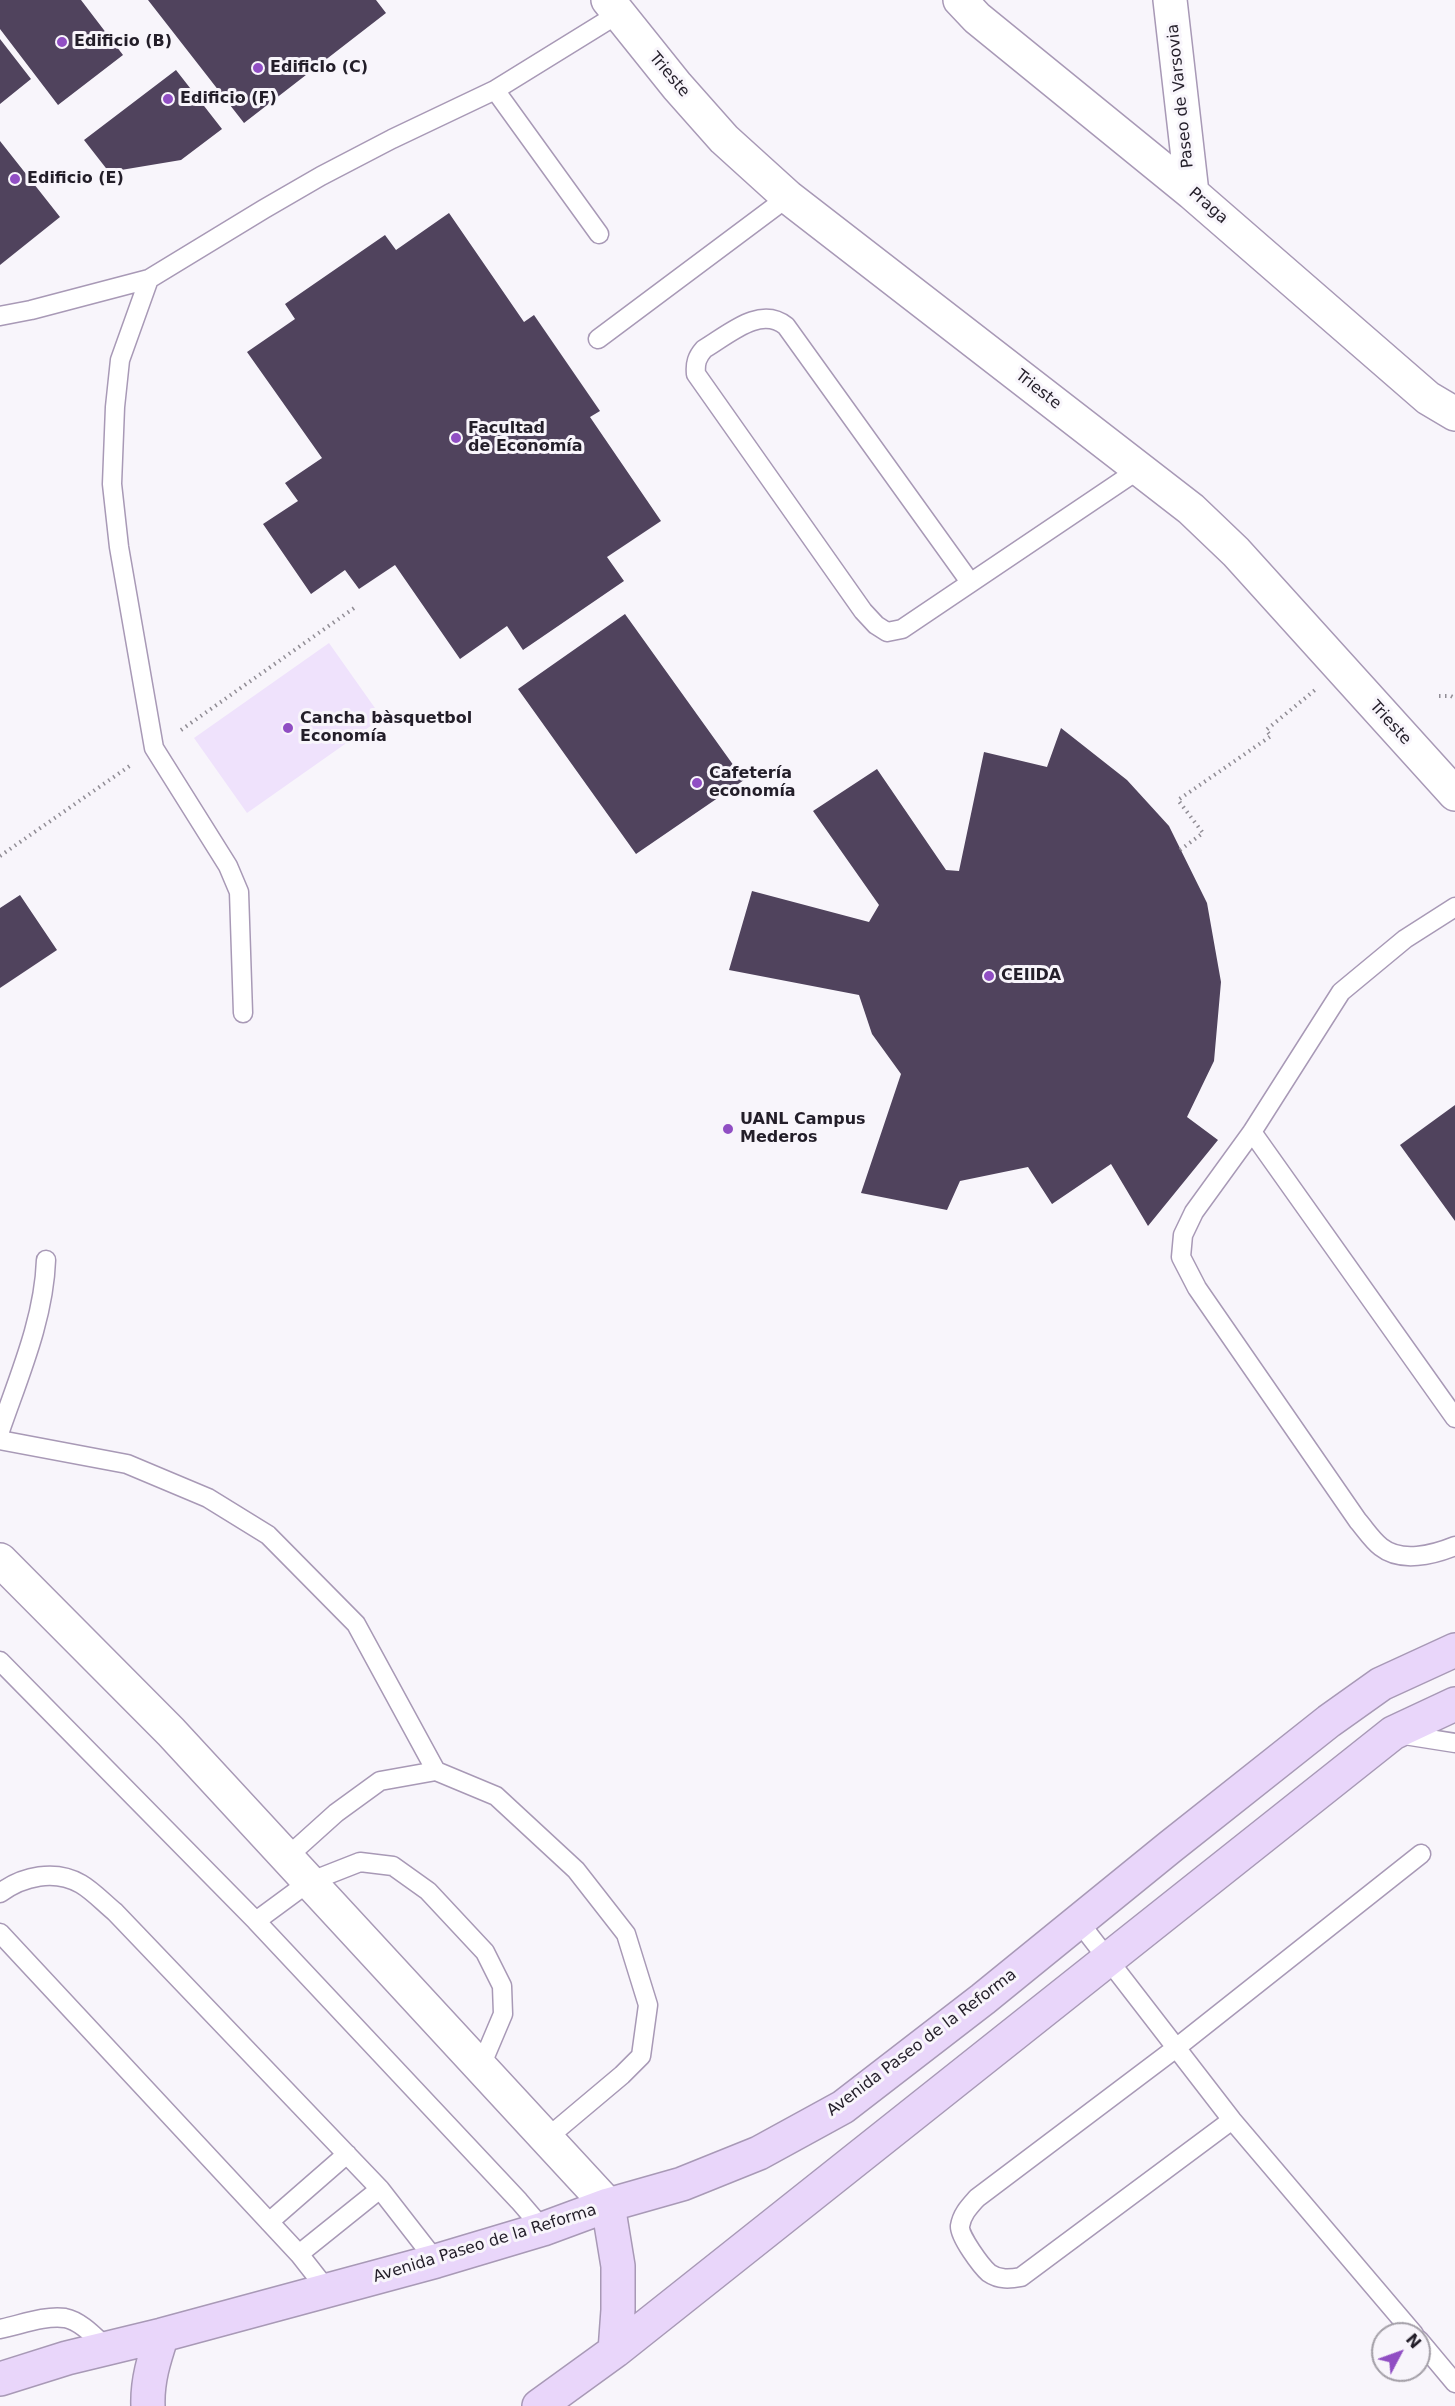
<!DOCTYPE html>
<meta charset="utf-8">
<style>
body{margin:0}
#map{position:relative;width:1455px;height:2406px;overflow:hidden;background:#f8f5fb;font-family:"DejaVu Sans",sans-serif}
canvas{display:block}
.north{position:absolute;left:1371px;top:2322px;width:60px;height:60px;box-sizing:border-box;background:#f8f5fb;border:2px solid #a39fa7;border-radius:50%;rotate:49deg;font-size:16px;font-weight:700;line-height:24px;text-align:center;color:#231e29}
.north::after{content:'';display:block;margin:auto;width:21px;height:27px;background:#904ec3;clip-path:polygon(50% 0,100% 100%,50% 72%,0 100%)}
</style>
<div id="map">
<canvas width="1455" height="2406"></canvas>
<div class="north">N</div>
</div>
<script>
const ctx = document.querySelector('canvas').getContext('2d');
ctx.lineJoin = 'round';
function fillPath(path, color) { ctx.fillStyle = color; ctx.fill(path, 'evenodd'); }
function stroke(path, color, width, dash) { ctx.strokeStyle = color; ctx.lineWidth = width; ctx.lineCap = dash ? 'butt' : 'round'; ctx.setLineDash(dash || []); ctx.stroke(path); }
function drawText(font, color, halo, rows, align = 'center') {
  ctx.font = font + ' "DejaVu Sans",sans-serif'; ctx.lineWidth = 6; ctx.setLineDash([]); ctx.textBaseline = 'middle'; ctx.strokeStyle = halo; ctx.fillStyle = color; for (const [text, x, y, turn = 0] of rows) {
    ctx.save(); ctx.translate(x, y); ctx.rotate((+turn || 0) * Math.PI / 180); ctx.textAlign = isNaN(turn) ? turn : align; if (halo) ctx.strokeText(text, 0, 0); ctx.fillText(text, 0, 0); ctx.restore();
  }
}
const green = new Path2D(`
 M 329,643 L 382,718 L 247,813 L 194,738 Z`);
const building = new Path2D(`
 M 0,0 L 81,0 L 123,55 L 58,105 L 0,29 Z
 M 148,0 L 376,0 L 386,13 L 244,123 Z
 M 0,39 L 31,79 L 0,104 Z
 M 176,70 L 222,129 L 181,160 L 109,172 L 84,140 Z
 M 0,141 L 60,217 L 0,265 Z
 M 449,213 L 524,322 L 534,315 L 600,411 L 590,417 L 661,521 L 607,557 L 624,581 L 523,650 L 507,626 L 460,659 L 395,565 L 359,589 L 345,570 L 311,594 L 263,524 L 298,501 L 285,483 L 322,458 L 247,352 L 295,319 L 285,304 L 385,235 L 396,250 Z
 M 625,614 L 744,780 L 636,854 L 518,689 Z
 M 1061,728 L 1127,780 L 1169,826 L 1207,903 L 1221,982 L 1214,1061 L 1187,1117 L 1218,1140 L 1148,1226 L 1111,1164 L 1052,1204 L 1028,1167 L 960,1181 L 947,1210 L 861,1193 L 901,1074 L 872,1034 L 859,995 L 729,970 L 752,891 L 869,922 L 879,905 L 813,811 L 877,769 L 946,870 L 959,871 L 984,752 L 1047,767 Z
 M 20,895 L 57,950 L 0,988 L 0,908 Z
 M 1455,1105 L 1455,1221 L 1400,1145 Z`);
const path = new Path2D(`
 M 1439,696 L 1451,696 L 1455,698
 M 181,730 L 357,606
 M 1180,850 L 1203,833 L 1178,800 L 1271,736 L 1266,730 L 1315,690
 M 0,856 L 131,765`);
const lane = new Path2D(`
 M 599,234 L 495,90 L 618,14
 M 0,316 L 31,310 L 149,279
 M 598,339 L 788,197
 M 970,582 L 786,326 C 760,305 728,335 704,349 C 697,357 695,363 696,374 L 863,611 L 876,625 L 887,632 L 902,629 L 1141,468
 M 1455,907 L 1405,939 L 1341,992 L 1252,1132 L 1194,1212 L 1183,1235 L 1181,1257 L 1197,1288 L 1358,1521 C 1365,1529 1372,1540 1381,1547 C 1401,1563 1433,1555 1455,1546
 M 243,1013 L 239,892 L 228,866 L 154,748 L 119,547 L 112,484 L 115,407 L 120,360 L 149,279 L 264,209 L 321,176 L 392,139 L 495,90
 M 1252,1132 L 1455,1418
 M 0,1431 C 19,1376 44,1319 46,1260
 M 0,1440 L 127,1464 L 208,1498 L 268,1535 L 356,1624 L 436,1771
 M 0,1661 L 256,1921 L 519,2201 L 543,2229
 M 1398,1734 L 1455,1743
 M 286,1858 L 336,1813 L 380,1781 L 436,1771 L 496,1796 L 576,1870 L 626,1934 L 648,2005 L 641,2056 L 622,2075 L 547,2138
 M 0,1893 C 23,1876 55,1869 81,1884 C 93,1891 104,1903 115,1912 L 380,2189 L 436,2261
 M 256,1921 L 309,1882 L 360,1862 L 393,1866 L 428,1891 L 485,1952 L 502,1986 L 503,2014 L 481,2066
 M 1079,1922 L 1232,2120 L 1414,2334
 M 0,1933 L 299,2254 L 328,2291
 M 1232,2120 L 1021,2277 C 1010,2279 999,2280 989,2273 C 981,2266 959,2236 960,2226 C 962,2214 969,2207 977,2198 L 1176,2048 L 1421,1854
 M 269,2222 L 347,2154
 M 299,2254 L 380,2189
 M 0,2329 C 20,2325 45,2315 65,2318 C 81,2321 96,2338 107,2348
 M 1419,2340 L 1455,2383`);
const street = new Path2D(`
 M 608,0 L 677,86 L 724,139 L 788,197 L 1191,509 L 1236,552 L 1455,794
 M 960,0 L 977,18 L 1192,193 L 1428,398 L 1455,414
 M 1170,0 L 1192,193
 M 0,1560 L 171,1732 L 608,2205`);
const secondary = new Path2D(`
 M 608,2205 L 618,2266 L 618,2310 L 615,2351
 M 0,2379 L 67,2358 L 162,2335 L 436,2261 L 543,2229 L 608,2205 L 682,2184 L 759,2153 L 843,2107 L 983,1999 L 1170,1847 L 1329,1721 L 1381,1684 L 1455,1650
 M 148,2406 C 147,2381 154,2359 162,2335
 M 539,2406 L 615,2351 L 1393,1733 L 1455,1704`);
const markers = [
 [62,42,6,"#904ec3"],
 [258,68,6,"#904ec3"],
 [168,99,6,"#904ec3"],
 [15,179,6,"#904ec3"],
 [456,438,6,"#904ec3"],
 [288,728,6,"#904ec3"],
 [697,783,6,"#904ec3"],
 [989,976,6,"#904ec3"],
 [728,1129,6,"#904ec3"]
];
const poiNames = [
 ["Edificio (B)",74,42],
 ["EdificIo (C)",270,68],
 ["Edificio (F)",180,99],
 ["Edificio (E)",27,179],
 ["Facultad",468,429],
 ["de Economía",468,447],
 ["Cancha bàsquetbol",300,719],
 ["Economía",300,737],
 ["Cafetería",709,774],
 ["economía",709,792],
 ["CEIIDA",1001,976],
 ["UANL Campus",740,1120],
 ["Mederos",740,1138]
];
const streetNames = [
 ["Trieste",669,75,50],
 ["Paseo de Varsovia",1181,96,-96],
 ["Praga",1208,206,41],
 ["Trieste",1038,390,38],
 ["Trieste",1390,723,48],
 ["Avenida Paseo de la Reforma",922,2043,-37],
 ["Avenida Paseo de la Reforma",485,2244,-17]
];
fillPath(green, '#efe2fc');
fillPath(building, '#50435d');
stroke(lane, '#a899b6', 21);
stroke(street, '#a899b6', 36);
stroke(secondary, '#a899b6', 36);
stroke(path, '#918d95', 4, [1.5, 4.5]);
stroke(lane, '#fff', 18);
stroke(street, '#fff', 33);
stroke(secondary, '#e9d6fa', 33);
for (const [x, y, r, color] of markers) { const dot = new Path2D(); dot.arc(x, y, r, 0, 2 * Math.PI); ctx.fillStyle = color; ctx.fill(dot); stroke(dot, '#f8f5fb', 2); }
drawText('bold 16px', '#231e29', '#f8f5fb', poiNames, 'left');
drawText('16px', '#231e29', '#f8f5fb', streetNames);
</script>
